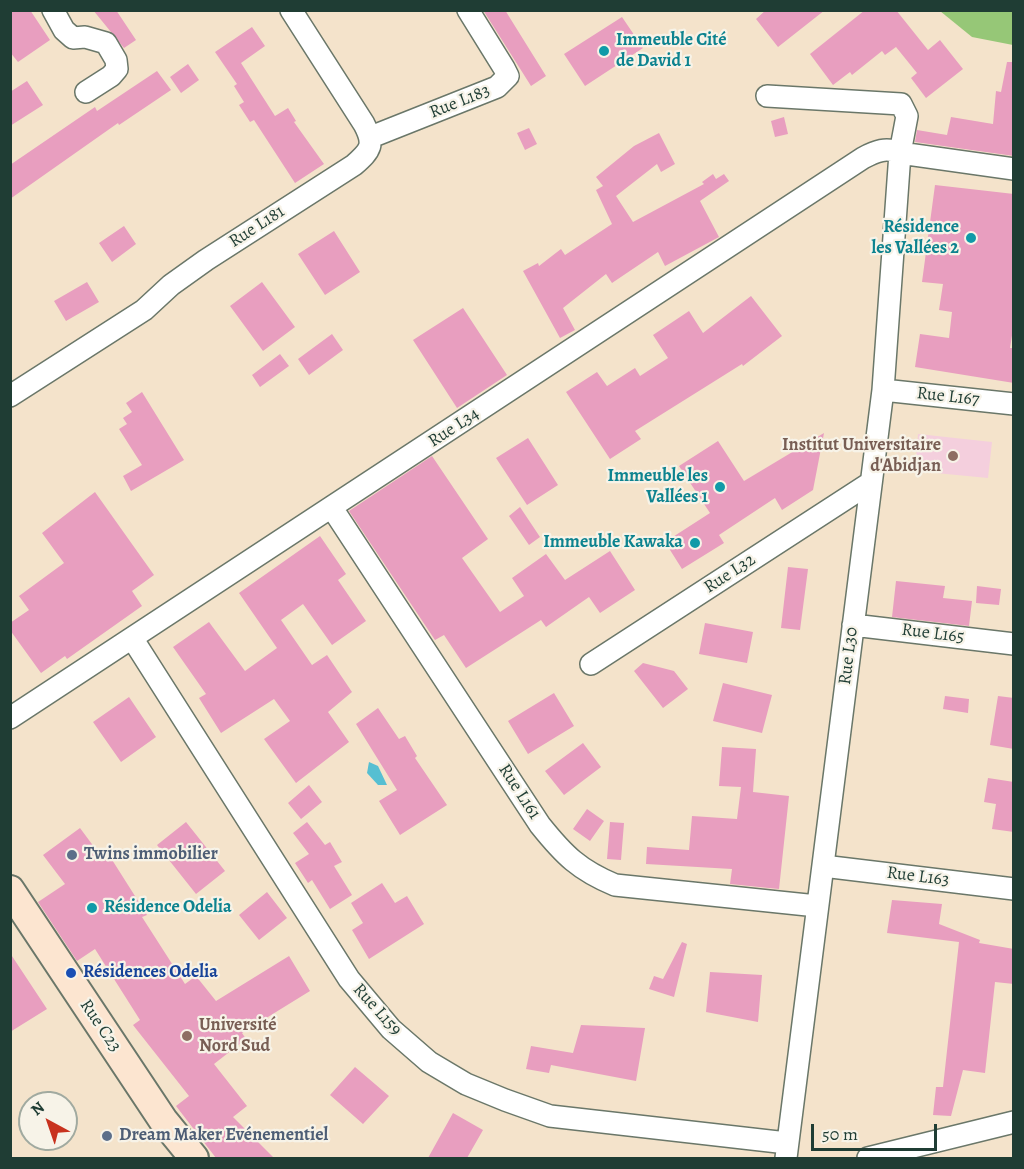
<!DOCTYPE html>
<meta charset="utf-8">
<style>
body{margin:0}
#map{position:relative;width:1024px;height:1169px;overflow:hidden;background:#f4e3cb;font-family:Alegreya,serif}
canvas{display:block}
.frame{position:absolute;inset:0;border:12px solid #1f3d34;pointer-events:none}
.north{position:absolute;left:18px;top:1091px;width:60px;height:60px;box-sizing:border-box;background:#f7f3e8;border:2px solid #a1aaa0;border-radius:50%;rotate:320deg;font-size:16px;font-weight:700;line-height:24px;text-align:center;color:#1f3d34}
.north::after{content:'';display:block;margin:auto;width:21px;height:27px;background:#c8321e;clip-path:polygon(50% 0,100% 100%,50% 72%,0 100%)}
.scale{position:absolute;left:811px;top:1124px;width:126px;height:27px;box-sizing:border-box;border:3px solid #1f3d34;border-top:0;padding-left:8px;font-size:18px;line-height:21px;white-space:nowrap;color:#1f3d34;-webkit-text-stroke:4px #f7f3e8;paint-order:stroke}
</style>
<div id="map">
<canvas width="1024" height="1169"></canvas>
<div class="frame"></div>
<div class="north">N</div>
<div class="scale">50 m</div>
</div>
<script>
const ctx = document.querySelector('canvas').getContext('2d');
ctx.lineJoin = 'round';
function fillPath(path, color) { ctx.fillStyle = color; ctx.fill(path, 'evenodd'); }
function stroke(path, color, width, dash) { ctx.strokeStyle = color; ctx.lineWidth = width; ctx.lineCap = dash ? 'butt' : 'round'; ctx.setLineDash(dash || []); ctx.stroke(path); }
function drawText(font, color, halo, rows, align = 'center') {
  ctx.font = font + ' Alegreya,serif'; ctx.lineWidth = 4.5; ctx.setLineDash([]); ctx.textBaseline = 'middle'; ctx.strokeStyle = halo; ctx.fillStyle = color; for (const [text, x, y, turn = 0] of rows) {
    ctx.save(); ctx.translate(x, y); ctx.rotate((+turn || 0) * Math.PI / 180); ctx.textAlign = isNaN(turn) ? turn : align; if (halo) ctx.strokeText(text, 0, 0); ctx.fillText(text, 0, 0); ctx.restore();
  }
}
const built = new Path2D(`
 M 918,434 L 992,442 L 988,478 L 915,471 Z`);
const green = new Path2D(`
 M 940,11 L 1013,11 L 1013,45 L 972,37 Z`);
const water = new Path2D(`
 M 369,762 L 378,766 L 387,785 L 378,785 L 367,773 Z`);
const building = new Path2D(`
 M 10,10 L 30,10 L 50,40 L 18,62 L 10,52 Z
 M 93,10 L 116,10 L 136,40 L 124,48 Z
 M 483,10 L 505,10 L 546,76 L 531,86 Z
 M 766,10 L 825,10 L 778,47 L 756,19 Z
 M 865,10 L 896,10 L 928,50 L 940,40 L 963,69 L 926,98 L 911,78 L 917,73 L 896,47 L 885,55 L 882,51 L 852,75 L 850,72 L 833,85 L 810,54 Z
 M 622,17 L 643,48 L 585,86 L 564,54 Z
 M 252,27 L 265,46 L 241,63 L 275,116 L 288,108 L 296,121 L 294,122 L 324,164 L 295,183 L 254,120 L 250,122 L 239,105 L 244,102 L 234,86 L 237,84 L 215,52 Z
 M 1007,62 L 1014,62 L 1014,156 L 915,142 L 917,130 L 947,135 L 951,117 L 993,124 L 996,91 L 1001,92 Z
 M 188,64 L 199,80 L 181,93 L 170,77 Z
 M 157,71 L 171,90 L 119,125 L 118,123 L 10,199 L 10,165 L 95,107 L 97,111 Z
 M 27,81 L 43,105 L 10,126 L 10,92 Z
 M 784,117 L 788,134 L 775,137 L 771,121 Z
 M 529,128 L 537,144 L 525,150 L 517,133 Z
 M 659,133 L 675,164 L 661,172 L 657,164 L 616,196 L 633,222 L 704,184 L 702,182 L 713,174 L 716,179 L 724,174 L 729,181 L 700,201 L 719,237 L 665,266 L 658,252 L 612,283 L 606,274 L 563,308 L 575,330 L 560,338 L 523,271 L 538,263 L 539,266 L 561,249 L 565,255 L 612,224 L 596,190 L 603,186 L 596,177 L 634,146 Z
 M 935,185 L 1014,194 L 1014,323 L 1010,348 L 1014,348 L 1014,383 L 915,367 L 920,334 L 949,338 L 952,312 L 939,310 L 943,284 L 922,282 Z
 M 124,226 L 136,244 L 112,262 L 99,243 Z
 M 334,231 L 360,272 L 325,295 L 298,254 Z
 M 87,282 L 99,302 L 66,321 L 54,301 Z
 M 262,282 L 295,327 L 263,351 L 230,306 Z
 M 751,296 L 782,336 L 743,366 L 742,364 L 635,431 L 641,439 L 610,459 L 566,392 L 597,372 L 607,386 L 635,368 L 640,376 L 668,358 L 653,335 L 689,311 L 703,333 Z
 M 463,308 L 507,375 L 457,408 L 413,340 Z
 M 332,334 L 343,350 L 309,375 L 298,359 Z
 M 280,354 L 289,366 L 260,387 L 252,375 Z
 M 142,392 L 184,460 L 131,491 L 123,476 L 142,465 L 119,429 L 127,424 L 123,418 L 132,412 L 126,403 Z
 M 824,433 L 813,490 L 782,510 L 775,498 L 719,535 L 724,543 L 682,569 L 665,542 L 710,513 L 679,466 L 718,441 L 744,481 Z
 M 528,438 L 558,485 L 527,505 L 496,458 Z
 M 432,456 L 488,539 L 462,558 L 500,612 L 524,596 L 512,578 L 546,554 L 565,580 L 610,551 L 635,590 L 600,613 L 589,597 L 546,627 L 541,620 L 466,668 L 444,635 L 435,640 L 349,511 Z
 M 95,492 L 154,575 L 132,591 L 142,606 L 67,659 L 65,656 L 41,673 L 10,630 L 10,623 L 29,610 L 19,596 L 64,563 L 42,533 Z
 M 520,507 L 540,537 L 529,545 L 509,516 Z
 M 320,536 L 346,574 L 338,580 L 366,621 L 332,645 L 303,604 L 281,620 L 312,665 L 327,655 L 352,692 L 328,712 L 349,742 L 296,783 L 264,739 L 290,721 L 274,699 L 221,733 L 199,698 L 206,694 L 173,647 L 209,622 L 245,671 L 277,648 L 239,593 Z
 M 788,567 L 808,569 L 800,630 L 781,628 Z
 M 896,581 L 945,586 L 943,598 L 972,601 L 969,626 L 892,617 Z
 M 977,586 L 1001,589 L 999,605 L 976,603 Z
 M 705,623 L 753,632 L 747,663 L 699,654 Z
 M 643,663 L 674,671 L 688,689 L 663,708 L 634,671 Z
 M 723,683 L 772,695 L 762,733 L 713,721 Z
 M 554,693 L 574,726 L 528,754 L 508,721 Z
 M 945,696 L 969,699 L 968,713 L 943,709 Z
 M 998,696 L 1014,698 L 1014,749 L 990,745 Z
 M 129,697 L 156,737 L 121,762 L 93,722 Z
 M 378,708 L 399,739 L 405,736 L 417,756 L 415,758 L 447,805 L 400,835 L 379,801 L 397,790 L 356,724 Z
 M 583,743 L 601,767 L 564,795 L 545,771 Z
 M 722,747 L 756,749 L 753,792 L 789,796 L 779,889 L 730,884 L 732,869 L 646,864 L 647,847 L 689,850 L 692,816 L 737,819 L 741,787 L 719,786 Z
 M 988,778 L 1014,782 L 1014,832 L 992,829 L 996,804 L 984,802 Z
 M 309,785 L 322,802 L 301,819 L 288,803 Z
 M 587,809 L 604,821 L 590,841 L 573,829 Z
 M 186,822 L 225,871 L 196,894 L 157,845 Z
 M 307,822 L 325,845 L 330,842 L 342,862 L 334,866 L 352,895 L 330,909 L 312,880 L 308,883 L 295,863 L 309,854 L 293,833 Z
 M 610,822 L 624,823 L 621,860 L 607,859 Z
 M 80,828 L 103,859 L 109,855 L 147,915 L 142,917 L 185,984 L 196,976 L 216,1001 L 289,956 L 310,991 L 242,1033 L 246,1039 L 214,1064 L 247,1106 L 233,1117 L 274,1158 L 216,1158 L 176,1106 L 189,1096 L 133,1025 L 140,1020 L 95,949 L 77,961 L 38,902 L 65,884 L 43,855 Z
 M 382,883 L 395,903 L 407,896 L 424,924 L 369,959 L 352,930 L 363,923 L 351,903 Z
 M 267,892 L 287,918 L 259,940 L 239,915 Z
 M 892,900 L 942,904 L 939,924 L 980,940 L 979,943 L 1014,949 L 1014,984 L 995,982 L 985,1073 L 963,1070 L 951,1116 L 933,1115 L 936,1087 L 943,1087 L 959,942 L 887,933 Z
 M 682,942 L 687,944 L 674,997 L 649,989 L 654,976 L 663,979 Z
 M 10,953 L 47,1009 L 10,1032 Z
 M 710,972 L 762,975 L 758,1022 L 706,1012 Z
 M 581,1025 L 645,1028 L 636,1081 L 551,1065 L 549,1073 L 526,1069 L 531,1046 L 573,1053 Z
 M 355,1067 L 389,1096 L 363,1124 L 330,1095 Z
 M 453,1113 L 483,1130 L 467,1158 L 428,1158 Z`);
const street = new Path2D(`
 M 53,10 L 64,30 L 73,38 L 85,37 L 106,43 L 116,60 L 117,69 L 111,76 L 86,92
 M 767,96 L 901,104 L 907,116 L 900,153 L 883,390 L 786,1158
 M 371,137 L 497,87 L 508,76 L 504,68 L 468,10
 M 883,390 L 1014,404
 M 10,396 L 144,310 L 171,285 L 206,260 L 354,165 C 371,150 375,145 364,124 L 291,10
 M 332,508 L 540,825 C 564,855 579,870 615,885 L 817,906
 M 853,625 L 1014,644
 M 132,638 L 349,979 L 391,1029 L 429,1062 L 466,1084 L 505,1100 L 550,1116 L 787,1143
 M 591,664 L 870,483
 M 10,718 L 863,158 C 876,151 886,147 900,153 L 1014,169
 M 823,866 L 1014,889
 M 868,1158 L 1014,1122`);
const secondary = new Path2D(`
 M 10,890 L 163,1120 L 194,1158`);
const markers = [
 [604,51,6,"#0f9aa8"],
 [971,238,6,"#0f9aa8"],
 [953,456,6,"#8d6e63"],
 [720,487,6,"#0f9aa8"],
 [695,543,6,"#0f9aa8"],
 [72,855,6,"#5c6f8a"],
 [92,908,6,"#0f9aa8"],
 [71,973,6,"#1a4fb4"],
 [187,1036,6,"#8d6e63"],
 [107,1136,6,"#5c6f8a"]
];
const cultureNames = [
 ["Immeuble Cité",616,41,"left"],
 ["de David 1",616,62,"left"],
 ["Résidence",959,228],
 ["les Vallées 2",959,249],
 ["Immeuble les",708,477],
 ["Vallées 1",708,498],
 ["Immeuble Kawaka",683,543],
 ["Résidence Odelia",104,908,"left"]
];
const streetNames = [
 ["Rue L183",460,102,-22],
 ["Rue L181",257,227,-33],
 ["Rue L167",948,397,6],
 ["Rue L34",454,428,-33],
 ["Rue L32",730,574,-33],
 ["Rue L165",933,634,7],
 ["Rue L30",849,656,-83],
 ["Rue L161",519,792,57],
 ["Rue L163",918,877,7],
 ["Rue L159",377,1010,48],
 ["Rue C23",100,1026,56]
];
const educationNames = [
 ["Institut Universitaire",941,446],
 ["d'Abidjan",941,467],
 ["Université",199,1026,"left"],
 ["Nord Sud",199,1047,"left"]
];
const serviceNames = [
 ["Twins immobilier",84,855],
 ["Dream Maker Evénementiel",119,1136]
];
const transitNames = [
 ["Résidences Odelia",83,973]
];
fillPath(built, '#f4cfdd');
fillPath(green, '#96c777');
fillPath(water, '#56bfd2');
fillPath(building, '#e89ebf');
stroke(street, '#6a7769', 24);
stroke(secondary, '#6a7769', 32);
stroke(street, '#fff', 21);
stroke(secondary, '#fce5d0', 28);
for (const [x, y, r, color] of markers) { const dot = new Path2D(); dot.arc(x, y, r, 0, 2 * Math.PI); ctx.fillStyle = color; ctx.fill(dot); stroke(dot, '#f7f3e8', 2); }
drawText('bold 18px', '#0d838f', '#f7f3e8', cultureNames, 'right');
drawText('18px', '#1f3d34', '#f7f3e8', streetNames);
drawText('bold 18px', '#785e54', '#f7f3e8', educationNames, 'right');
drawText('bold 18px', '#4e5e75', '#f7f3e8', serviceNames, 'left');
drawText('bold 18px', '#164399', '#f7f3e8', transitNames, 'left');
</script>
